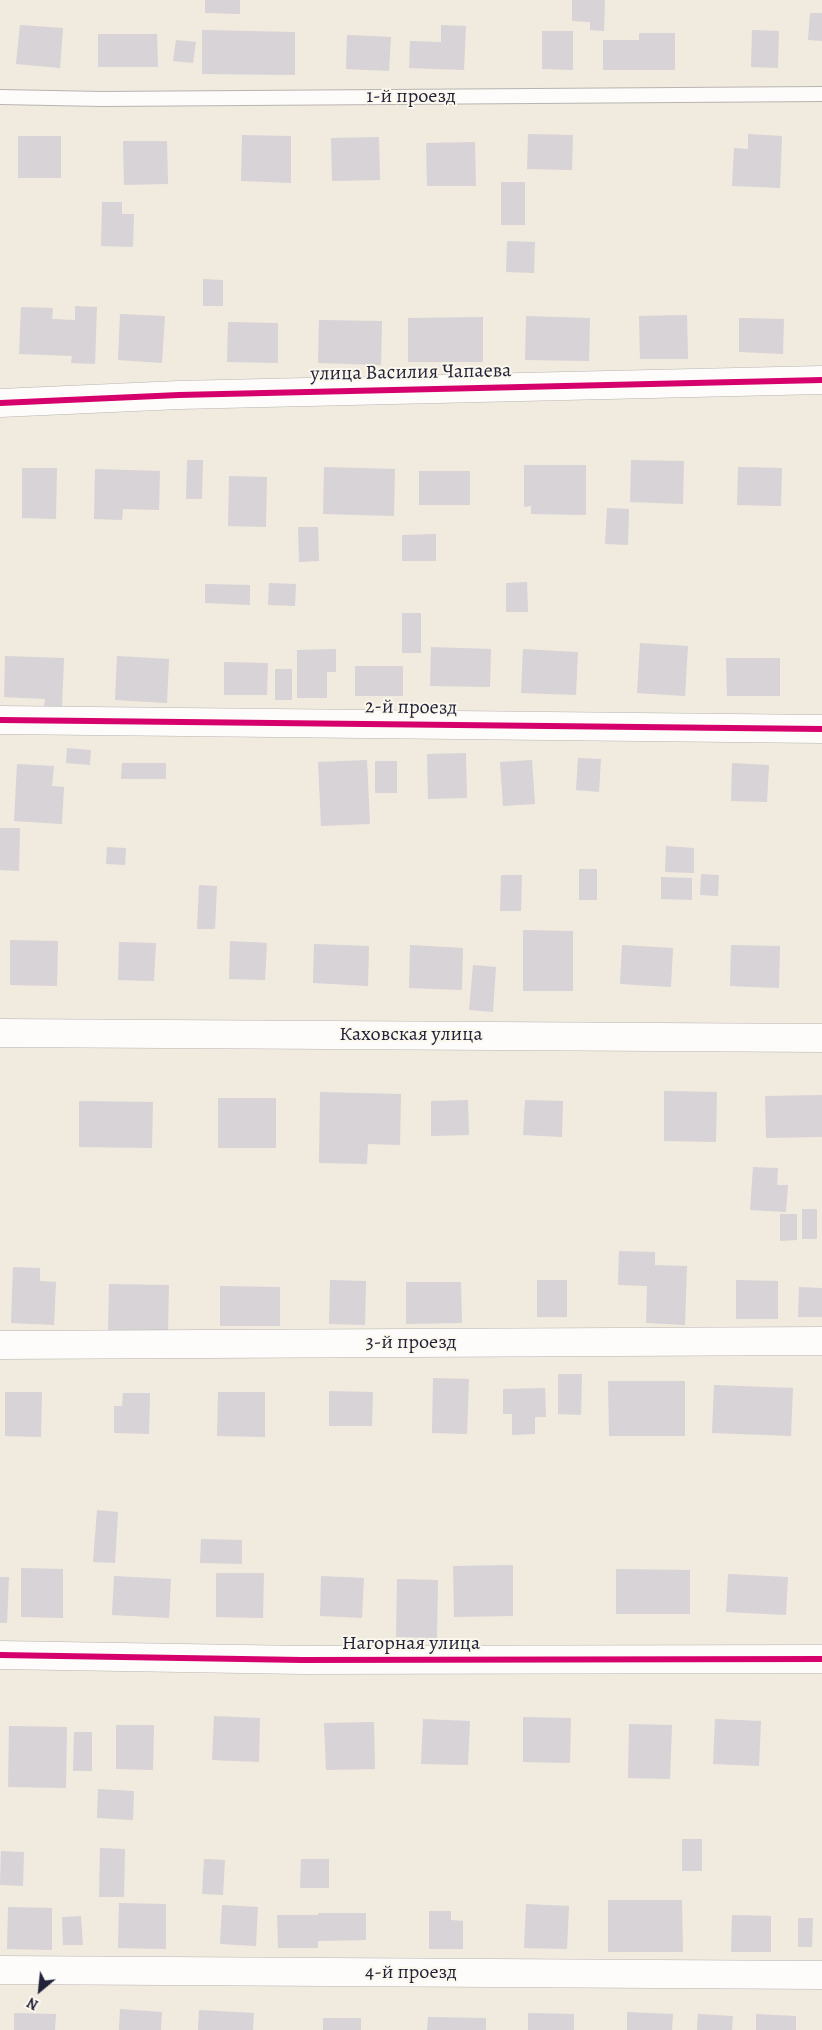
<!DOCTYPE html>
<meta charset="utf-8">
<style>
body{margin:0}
#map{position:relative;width:822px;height:2030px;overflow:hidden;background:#f0eadf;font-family:Alegreya,serif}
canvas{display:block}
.north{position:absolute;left:15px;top:1965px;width:50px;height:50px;-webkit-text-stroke:4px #fbf7ec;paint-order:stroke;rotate:208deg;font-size:14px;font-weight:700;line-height:20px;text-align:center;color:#22223b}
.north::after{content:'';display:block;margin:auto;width:18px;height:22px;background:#22223b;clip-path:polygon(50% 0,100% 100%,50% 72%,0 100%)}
</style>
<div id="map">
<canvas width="822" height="2030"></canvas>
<div class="north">N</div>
</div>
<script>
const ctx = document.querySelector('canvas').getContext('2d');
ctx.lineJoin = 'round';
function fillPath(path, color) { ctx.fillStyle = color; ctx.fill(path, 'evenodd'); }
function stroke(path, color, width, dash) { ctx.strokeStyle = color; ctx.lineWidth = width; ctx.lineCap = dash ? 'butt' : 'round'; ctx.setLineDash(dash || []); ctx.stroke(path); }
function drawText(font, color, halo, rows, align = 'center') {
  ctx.font = font + ' Alegreya,serif'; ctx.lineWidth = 4; ctx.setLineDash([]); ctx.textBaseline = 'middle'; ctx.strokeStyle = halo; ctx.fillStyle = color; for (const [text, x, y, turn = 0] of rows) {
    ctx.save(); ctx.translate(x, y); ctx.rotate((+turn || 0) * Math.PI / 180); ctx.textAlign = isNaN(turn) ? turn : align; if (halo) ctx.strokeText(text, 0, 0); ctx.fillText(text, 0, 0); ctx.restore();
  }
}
const building = new Path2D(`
 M 205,0 L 240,0 L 240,14 L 205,13 Z
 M 572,0 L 605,0 L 604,31 L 590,30 L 590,22 L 572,21 Z
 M 810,13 L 822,13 L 822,41 L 808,40 Z
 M 20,25 L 63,28 L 60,68 L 16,64 Z
 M 441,25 L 466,26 L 464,70 L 409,68 L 410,41 L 441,42 Z
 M 202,30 L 295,32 L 295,75 L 202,74 Z
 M 752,30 L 779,31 L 778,68 L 751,67 Z
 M 542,31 L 573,31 L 573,70 L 542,69 Z
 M 639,33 L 675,33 L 675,70 L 603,70 L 603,40 L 639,40 Z
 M 98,34 L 157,34 L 158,67 L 98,67 Z
 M 347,35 L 391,37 L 389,71 L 346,69 Z
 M 176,40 L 196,42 L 193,63 L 173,61 Z
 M 528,134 L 573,135 L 572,170 L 527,169 Z
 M 748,134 L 782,136 L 780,188 L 732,186 L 734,148 L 748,149 Z
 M 242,135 L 291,136 L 291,183 L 241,181 Z
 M 18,136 L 61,136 L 61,178 L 18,178 Z
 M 379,137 L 380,180 L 332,181 L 331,138 Z
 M 123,141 L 167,141 L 168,184 L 124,185 Z
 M 475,142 L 476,186 L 427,186 L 426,143 Z
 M 501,182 L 525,182 L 525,225 L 501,225 Z
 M 102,202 L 122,202 L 122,214 L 134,214 L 133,247 L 101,246 Z
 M 507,241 L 535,242 L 534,273 L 506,272 Z
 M 203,279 L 223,280 L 223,306 L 203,306 Z
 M 75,306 L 97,307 L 95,364 L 71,363 L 72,356 L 19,354 L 21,307 L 53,308 L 52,319 L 75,320 Z
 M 120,314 L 165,316 L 162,363 L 118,360 Z
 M 687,315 L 688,359 L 640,359 L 639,316 Z
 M 526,316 L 590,318 L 589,361 L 525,360 Z
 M 483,317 L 483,362 L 408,362 L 408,318 Z
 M 739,318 L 784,319 L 783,354 L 739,352 Z
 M 319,320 L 382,321 L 381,365 L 318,363 Z
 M 228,322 L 278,323 L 278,363 L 227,362 Z
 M 187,460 L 203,460 L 202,499 L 186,499 Z
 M 631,460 L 684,461 L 683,504 L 630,502 Z
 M 524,465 L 586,465 L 586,515 L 531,514 L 531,506 L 524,507 Z
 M 324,467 L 395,469 L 394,516 L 323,514 Z
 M 738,467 L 782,468 L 781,506 L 737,505 Z
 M 22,468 L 57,468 L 56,519 L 22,518 Z
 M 95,469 L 160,471 L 159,510 L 123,509 L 122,520 L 94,519 Z
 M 419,471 L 470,471 L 470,505 L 419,505 Z
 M 229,476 L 267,477 L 266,527 L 228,526 Z
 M 607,508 L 629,509 L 628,545 L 605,544 Z
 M 298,527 L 318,527 L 319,561 L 299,562 Z
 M 436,534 L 436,561 L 402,561 L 402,535 Z
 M 527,582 L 528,612 L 506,612 L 506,583 Z
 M 269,583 L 296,584 L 295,606 L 268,605 Z
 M 205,584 L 250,585 L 250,605 L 205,603 Z
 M 402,613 L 421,613 L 421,653 L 402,653 Z
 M 640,643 L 688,646 L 685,696 L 637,693 Z
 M 431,647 L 491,649 L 490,687 L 430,686 Z
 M 336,649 L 336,672 L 327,672 L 327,698 L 297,698 L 297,650 Z
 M 523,649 L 578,652 L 576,695 L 521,693 Z
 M 5,656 L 64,658 L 62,707 L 44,706 L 45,699 L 4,697 Z
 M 117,656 L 169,659 L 167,703 L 115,700 Z
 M 726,658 L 780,658 L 780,696 L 727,696 Z
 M 224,662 L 268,663 L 267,695 L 224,695 Z
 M 355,666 L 403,666 L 403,696 L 355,696 Z
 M 275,669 L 292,669 L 292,700 L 275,700 Z
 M 67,748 L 91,750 L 90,765 L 66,763 Z
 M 466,753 L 467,798 L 428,799 L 427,754 Z
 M 578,758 L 601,759 L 599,792 L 576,790 Z
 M 367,760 L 370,824 L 321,826 L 318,762 Z
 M 532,760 L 535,804 L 503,806 L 500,762 Z
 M 375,761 L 397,761 L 397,793 L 375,793 Z
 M 122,763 L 166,763 L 166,779 L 121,779 Z
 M 732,763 L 769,765 L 767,802 L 731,801 Z
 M 17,764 L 54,766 L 52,786 L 64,787 L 62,824 L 14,821 Z
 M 0,828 L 20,828 L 19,871 L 0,870 Z
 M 666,846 L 694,848 L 694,873 L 665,872 Z
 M 107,847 L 126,848 L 125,865 L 106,864 Z
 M 579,869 L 597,869 L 597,900 L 579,900 Z
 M 701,874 L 719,875 L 718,896 L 700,895 Z
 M 501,875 L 522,875 L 521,911 L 500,911 Z
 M 661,877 L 692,878 L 692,900 L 661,899 Z
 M 199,885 L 217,886 L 215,929 L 197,929 Z
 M 523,930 L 573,931 L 573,991 L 523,991 Z
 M 10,940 L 58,941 L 57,986 L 10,985 Z
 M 230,941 L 267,943 L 265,980 L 229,979 Z
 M 119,942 L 156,943 L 154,981 L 118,980 Z
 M 314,944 L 369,946 L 368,986 L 313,983 Z
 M 410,945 L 463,948 L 462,990 L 409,988 Z
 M 622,945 L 673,948 L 671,987 L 620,984 Z
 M 731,945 L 780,946 L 779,988 L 730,986 Z
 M 473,965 L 496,967 L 493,1012 L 469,1010 Z
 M 664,1091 L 717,1092 L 716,1142 L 664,1141 Z
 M 320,1092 L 401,1094 L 400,1145 L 368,1144 L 367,1164 L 319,1163 Z
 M 822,1095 L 822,1137 L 766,1138 L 765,1096 Z
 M 218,1098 L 276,1098 L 276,1148 L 218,1148 Z
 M 468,1100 L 469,1135 L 431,1136 L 431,1101 Z
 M 525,1100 L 563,1101 L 562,1137 L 523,1135 Z
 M 79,1101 L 153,1102 L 152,1148 L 79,1147 Z
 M 753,1167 L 778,1168 L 777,1185 L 788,1185 L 786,1212 L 750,1210 Z
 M 802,1209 L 817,1209 L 817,1239 L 802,1239 Z
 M 780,1214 L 797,1214 L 797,1240 L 780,1241 Z
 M 619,1251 L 655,1252 L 655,1265 L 687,1266 L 685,1325 L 646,1323 L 647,1286 L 618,1285 Z
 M 13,1267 L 40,1268 L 40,1281 L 56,1282 L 54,1325 L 11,1323 Z
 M 330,1280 L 366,1281 L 365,1325 L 329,1324 Z
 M 537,1280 L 567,1280 L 567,1317 L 537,1317 Z
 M 736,1280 L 778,1281 L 778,1319 L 736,1319 Z
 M 406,1282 L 461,1282 L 462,1323 L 406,1324 Z
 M 109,1284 L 169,1285 L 168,1332 L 108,1331 Z
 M 220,1286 L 280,1287 L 280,1326 L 220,1326 Z
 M 799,1287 L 822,1288 L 822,1317 L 798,1317 Z
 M 558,1374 L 582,1374 L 581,1415 L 558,1414 Z
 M 433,1378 L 469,1379 L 467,1434 L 432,1433 Z
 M 608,1381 L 685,1381 L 685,1436 L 609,1436 Z
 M 714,1385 L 793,1388 L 791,1436 L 712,1433 Z
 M 545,1388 L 546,1417 L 535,1417 L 535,1434 L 512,1435 L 512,1414 L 503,1414 L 503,1389 Z
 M 329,1391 L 373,1392 L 372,1426 L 329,1426 Z
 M 5,1392 L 42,1392 L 41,1437 L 5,1436 Z
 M 218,1392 L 265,1392 L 265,1437 L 217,1436 Z
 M 123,1393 L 150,1393 L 149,1434 L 114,1433 L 114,1406 L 122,1406 Z
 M 97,1510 L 118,1512 L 115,1563 L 93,1562 Z
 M 201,1539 L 242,1540 L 242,1564 L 200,1563 Z
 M 513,1565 L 513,1616 L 454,1617 L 453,1566 Z
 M 21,1568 L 63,1569 L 63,1618 L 21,1617 Z
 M 616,1569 L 690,1570 L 690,1614 L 616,1614 Z
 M 216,1573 L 264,1573 L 263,1618 L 216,1617 Z
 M 728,1574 L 788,1577 L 786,1615 L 726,1612 Z
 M 114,1576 L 171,1579 L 169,1618 L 112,1615 Z
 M 321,1576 L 364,1578 L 362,1618 L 320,1616 Z
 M 0,1577 L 9,1577 L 7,1623 L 0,1623 Z
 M 397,1579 L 438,1580 L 437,1638 L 396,1637 Z
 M 214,1716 L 260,1718 L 259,1762 L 212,1760 Z
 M 523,1717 L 571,1718 L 570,1763 L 523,1762 Z
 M 423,1719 L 470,1721 L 468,1765 L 421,1764 Z
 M 715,1719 L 761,1721 L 759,1766 L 713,1764 Z
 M 374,1722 L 375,1769 L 326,1770 L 324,1723 Z
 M 629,1724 L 672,1725 L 670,1779 L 628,1778 Z
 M 116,1725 L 154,1725 L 153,1770 L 116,1769 Z
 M 9,1726 L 67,1727 L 66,1788 L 8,1787 Z
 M 74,1732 L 92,1732 L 92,1771 L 73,1771 Z
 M 98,1789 L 134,1791 L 133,1820 L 97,1818 Z
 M 682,1839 L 702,1839 L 702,1871 L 682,1871 Z
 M 100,1848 L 125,1849 L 124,1897 L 99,1897 Z
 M 1,1851 L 24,1852 L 23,1886 L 0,1885 Z
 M 204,1859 L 225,1860 L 223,1895 L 202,1894 Z
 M 301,1859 L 329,1859 L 329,1888 L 300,1888 Z
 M 608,1900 L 682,1900 L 683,1952 L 608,1952 Z
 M 119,1903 L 166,1904 L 166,1949 L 118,1948 Z
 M 526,1904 L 569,1906 L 567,1949 L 524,1948 Z
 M 222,1905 L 258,1907 L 256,1946 L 220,1944 Z
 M 8,1907 L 52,1908 L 52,1950 L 7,1949 Z
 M 429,1911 L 451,1911 L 451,1920 L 463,1921 L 463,1949 L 429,1949 Z
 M 318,1913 L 366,1913 L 366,1940 L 318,1941 L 318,1948 L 278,1948 L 277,1915 L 318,1915 Z
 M 732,1915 L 771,1916 L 771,1952 L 731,1952 Z
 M 81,1916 L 83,1945 L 63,1945 L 62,1917 Z
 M 798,1918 L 813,1918 L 812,1947 L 798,1947 Z
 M 120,2009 L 162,2012 L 161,2030 L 119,2030 Z
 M 199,2010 L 254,2013 L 253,2030 L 198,2030 Z
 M 627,2012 L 673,2014 L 672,2030 L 627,2030 Z
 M 14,2013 L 56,2014 L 55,2030 L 14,2030 Z
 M 528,2013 L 574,2014 L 574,2030 L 528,2030 Z
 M 698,2014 L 733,2016 L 732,2030 L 697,2030 Z
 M 756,2014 L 796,2016 L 796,2030 L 756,2030 Z
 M 428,2017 L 486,2018 L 486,2030 L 427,2030 Z
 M 323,2018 L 361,2018 L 361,2030 L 323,2030 Z`);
const lane = new Path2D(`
 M 0,97 L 102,99 L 822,94`);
const street = new Path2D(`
 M 0,403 L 179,395 L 822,380
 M 0,720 L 822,729
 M 0,1345 L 822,1341
 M 0,1655 L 302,1660 L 822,1659
 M 0,1970 L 822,1975`);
const secondary = new Path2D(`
 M 0,1033 L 822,1038`);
const cycleway = new Path2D(`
 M 0,403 L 179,395 L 822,380
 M 0,720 L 822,729
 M 0,1655 L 302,1660 L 822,1659`);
const streetNames = [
 ["1-й проезд",411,97],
 ["улица Василия Чапаева",411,373,-1],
 ["2-й проезд",411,708,1],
 ["Каховская улица",411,1035],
 ["3-й проезд",411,1343],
 ["Нагорная улица",411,1644],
 ["4-й проезд",411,1973]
];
fillPath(building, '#d7d3d6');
stroke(lane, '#b8b4b0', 16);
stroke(street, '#b8b4b0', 29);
stroke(secondary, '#b8b4b0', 29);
stroke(lane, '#fdfcfa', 14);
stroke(street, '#fdfcfa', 28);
stroke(secondary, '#fdfcfa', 28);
stroke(cycleway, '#d6006c', 6);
drawText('20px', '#22223b', '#fbf7ec', streetNames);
</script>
